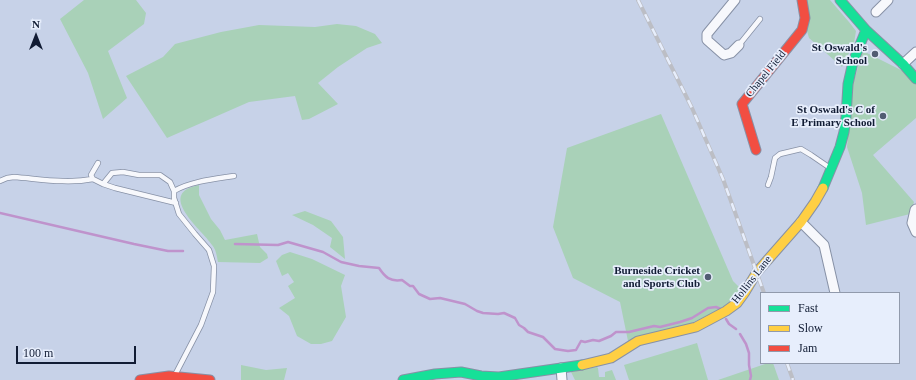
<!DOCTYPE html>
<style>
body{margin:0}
#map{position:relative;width:916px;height:380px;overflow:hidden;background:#c7d2e8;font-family:"Times New Roman",serif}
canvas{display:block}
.legend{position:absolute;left:760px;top:292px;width:140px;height:72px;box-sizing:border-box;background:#e7eefc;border:1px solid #919aac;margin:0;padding:5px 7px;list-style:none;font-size:12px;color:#111c34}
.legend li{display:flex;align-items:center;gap:8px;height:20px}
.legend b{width:20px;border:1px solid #919aac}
.north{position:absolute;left:16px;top:16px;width:40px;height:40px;-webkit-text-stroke:3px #e7eefc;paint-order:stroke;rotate:0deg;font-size:11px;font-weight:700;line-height:16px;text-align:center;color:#111c34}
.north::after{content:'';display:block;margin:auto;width:14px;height:18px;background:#111c34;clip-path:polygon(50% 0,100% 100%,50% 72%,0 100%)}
.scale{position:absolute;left:16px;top:346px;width:120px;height:18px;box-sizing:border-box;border:2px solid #111c34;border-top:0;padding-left:5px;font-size:12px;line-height:14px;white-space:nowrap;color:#111c34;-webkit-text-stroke:3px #e7eefc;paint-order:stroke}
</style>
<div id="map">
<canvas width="916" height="380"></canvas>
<ul class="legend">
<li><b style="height:5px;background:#16e098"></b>Fast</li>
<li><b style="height:5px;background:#ffcf43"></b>Slow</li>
<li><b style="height:5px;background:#f24e42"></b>Jam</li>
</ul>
<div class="north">N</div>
<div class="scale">100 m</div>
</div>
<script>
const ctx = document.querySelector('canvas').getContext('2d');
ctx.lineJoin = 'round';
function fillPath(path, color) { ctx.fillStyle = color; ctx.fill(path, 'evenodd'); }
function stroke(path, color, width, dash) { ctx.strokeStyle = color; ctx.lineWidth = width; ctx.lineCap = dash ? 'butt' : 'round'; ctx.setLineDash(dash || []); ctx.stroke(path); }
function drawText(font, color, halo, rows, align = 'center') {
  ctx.font = font + ' "Times New Roman",serif'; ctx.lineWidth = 3.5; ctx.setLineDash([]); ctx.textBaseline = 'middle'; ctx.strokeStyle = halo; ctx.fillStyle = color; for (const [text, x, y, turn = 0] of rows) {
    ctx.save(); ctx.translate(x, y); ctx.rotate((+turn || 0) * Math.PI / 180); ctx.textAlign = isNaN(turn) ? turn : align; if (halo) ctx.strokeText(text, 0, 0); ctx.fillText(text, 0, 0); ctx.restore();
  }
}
const green = new Path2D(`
 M 84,0 L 136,0 L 146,13 L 144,24 L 108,51 L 127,98 L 103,119 L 88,73 L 60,19 Z
 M 805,0 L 830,0 L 849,22 L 856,31 L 854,43 L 842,67 L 809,38 L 807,31 Z
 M 337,24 L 356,26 L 375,34 L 382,43 L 367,48 L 338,67 L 318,83 L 338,104 L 309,119 L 302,120 L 295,96 L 249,102 L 167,138 L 126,76 L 163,57 L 175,44 L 221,32 L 259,25 L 315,27 Z
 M 863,51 L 903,71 L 916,85 L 916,118 L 873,155 L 914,202 L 910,214 L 866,225 L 862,193 L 847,147 L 853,84 Z
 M 661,114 L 733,281 L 741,289 L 726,306 L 686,326 L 628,341 L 620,302 L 573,278 L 553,227 L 567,148 Z
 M 199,185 L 199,195 L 211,219 L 220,230 L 225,240 L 257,234 L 260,247 L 267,254 L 268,258 L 260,263 L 218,262 C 217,257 216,249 212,245 C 205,233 165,202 187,189 C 190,187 195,186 199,185 Z
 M 305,211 L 331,221 L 343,237 L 345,259 L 330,247 L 332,238 L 313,225 L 292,215 Z
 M 290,252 L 312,259 L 345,275 L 341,286 L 346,317 L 332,341 L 321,344 L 311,344 L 297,336 L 289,316 L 279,308 L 295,298 L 288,286 L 294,282 L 288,273 L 282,276 L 276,261 L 282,255 Z
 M 697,343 L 708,380 L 629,380 L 624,365 Z
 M 768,363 L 773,363 L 779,380 L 718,380 Z
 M 241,365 L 266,370 L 287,368 L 284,380 L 241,380 Z
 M 597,367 L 598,368 L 599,377 L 605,377 L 605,372 L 612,370 L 616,380 L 575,380 L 571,372 Z`);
const stream = new Path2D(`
 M 0,213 L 134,244 L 168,251 L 183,251
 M 235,244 L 278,245 L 288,242 L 323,252 L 341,262 L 359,266 L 379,268 C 385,277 390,282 402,280 L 410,286 L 413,286 L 419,294 L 430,299 L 440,298 L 465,304 L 477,311 L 483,313 L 498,314 L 504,313 L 515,318 L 519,325 L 524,328 L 528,332 L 543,337 L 555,349 L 568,351 L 576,350 L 581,341 L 585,342 L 593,340 L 599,341 L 611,336 L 616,332 L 629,332 L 654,326 L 660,327 L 680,322 L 692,318 L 708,308 L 716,307 L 721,309
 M 726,319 L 729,324 L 736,329
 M 740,334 L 746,344 L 749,353 L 749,365 L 751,376 L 750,380`);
const lane = new Path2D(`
 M 739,45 L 760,19
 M 98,163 L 91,175 L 93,179 L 103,184
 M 0,181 L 7,178 L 14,177 C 40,179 67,184 93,179
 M 768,185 L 771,177 L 775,158 L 780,154 L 801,149 L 811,155 L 830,168
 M 174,191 L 170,182 L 160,175 L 139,175 L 123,172 L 112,173 L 103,184 L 115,188 L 176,203
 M 175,375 L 201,325 L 213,292 L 214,266 L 209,250 L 195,234 L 179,214 L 174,198 L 174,191 C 192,181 215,179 234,176`);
const street = new Path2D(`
 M 735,0 L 707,34 L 707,40 L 724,55 L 731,53 L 739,45
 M 876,12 L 888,0
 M 903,64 L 916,52
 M 916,209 L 915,210 L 912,223 L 916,232
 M 801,222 L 824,245 L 835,293
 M 561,368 L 562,380`);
const fast = new Path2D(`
 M 840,0 L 866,30 L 903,64 L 916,79
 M 823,188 L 840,147 L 844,132 L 846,117 L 848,84 L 853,62 L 866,30
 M 403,380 L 435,374 L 461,372 L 481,376 L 499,377 L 582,365`);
const slow = new Path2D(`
 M 582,365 L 611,358 L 638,341 L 696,327 L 726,311 L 737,303 L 745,292 L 757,272 L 801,222 L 815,202 L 823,188`);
const jam = new Path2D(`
 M 756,150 L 742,104 L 802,30 L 805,18 L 802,0
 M 140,380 L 169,376 L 210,380`);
const rail = new Path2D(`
 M 638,0 L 692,108 L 723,179 L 764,293
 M 787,363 L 793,380`);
const markers = [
 [875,54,4,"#515c73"],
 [883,116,4,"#515c73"],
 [708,277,4,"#515c73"]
];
const poiNames = [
 ["St Oswald's",867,48],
 ["School",867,61],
 ["St Oswald's C of",875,110],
 ["E Primary School",875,123],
 ["Burneside Cricket",700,271],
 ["and Sports Club",700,284]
];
const streetNames = [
 ["Chapel Field",766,74,-51],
 ["Hollins Lane",752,280,-52]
];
fillPath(green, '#a9d1b8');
stroke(stream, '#bf93cc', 2.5);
stroke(lane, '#8791a6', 6);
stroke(street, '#8791a6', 11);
stroke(fast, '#8791a6', 11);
stroke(slow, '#8791a6', 11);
stroke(jam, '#8791a6', 11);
stroke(lane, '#f7f8fc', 4.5);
stroke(street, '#f7f8fc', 9);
stroke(fast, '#16e098', 9);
stroke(slow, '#ffcf43', 9);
stroke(jam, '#f24e42', 9);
stroke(rail, '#bcbec5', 4);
stroke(rail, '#e7eefc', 2.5, [8]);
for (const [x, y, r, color] of markers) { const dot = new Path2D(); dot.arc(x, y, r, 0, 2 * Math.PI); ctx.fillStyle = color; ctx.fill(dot); stroke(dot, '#e7eefc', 1.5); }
drawText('bold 11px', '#111c34', '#e7eefc', poiNames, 'right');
drawText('11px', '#111c34', '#e7eefc', streetNames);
</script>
